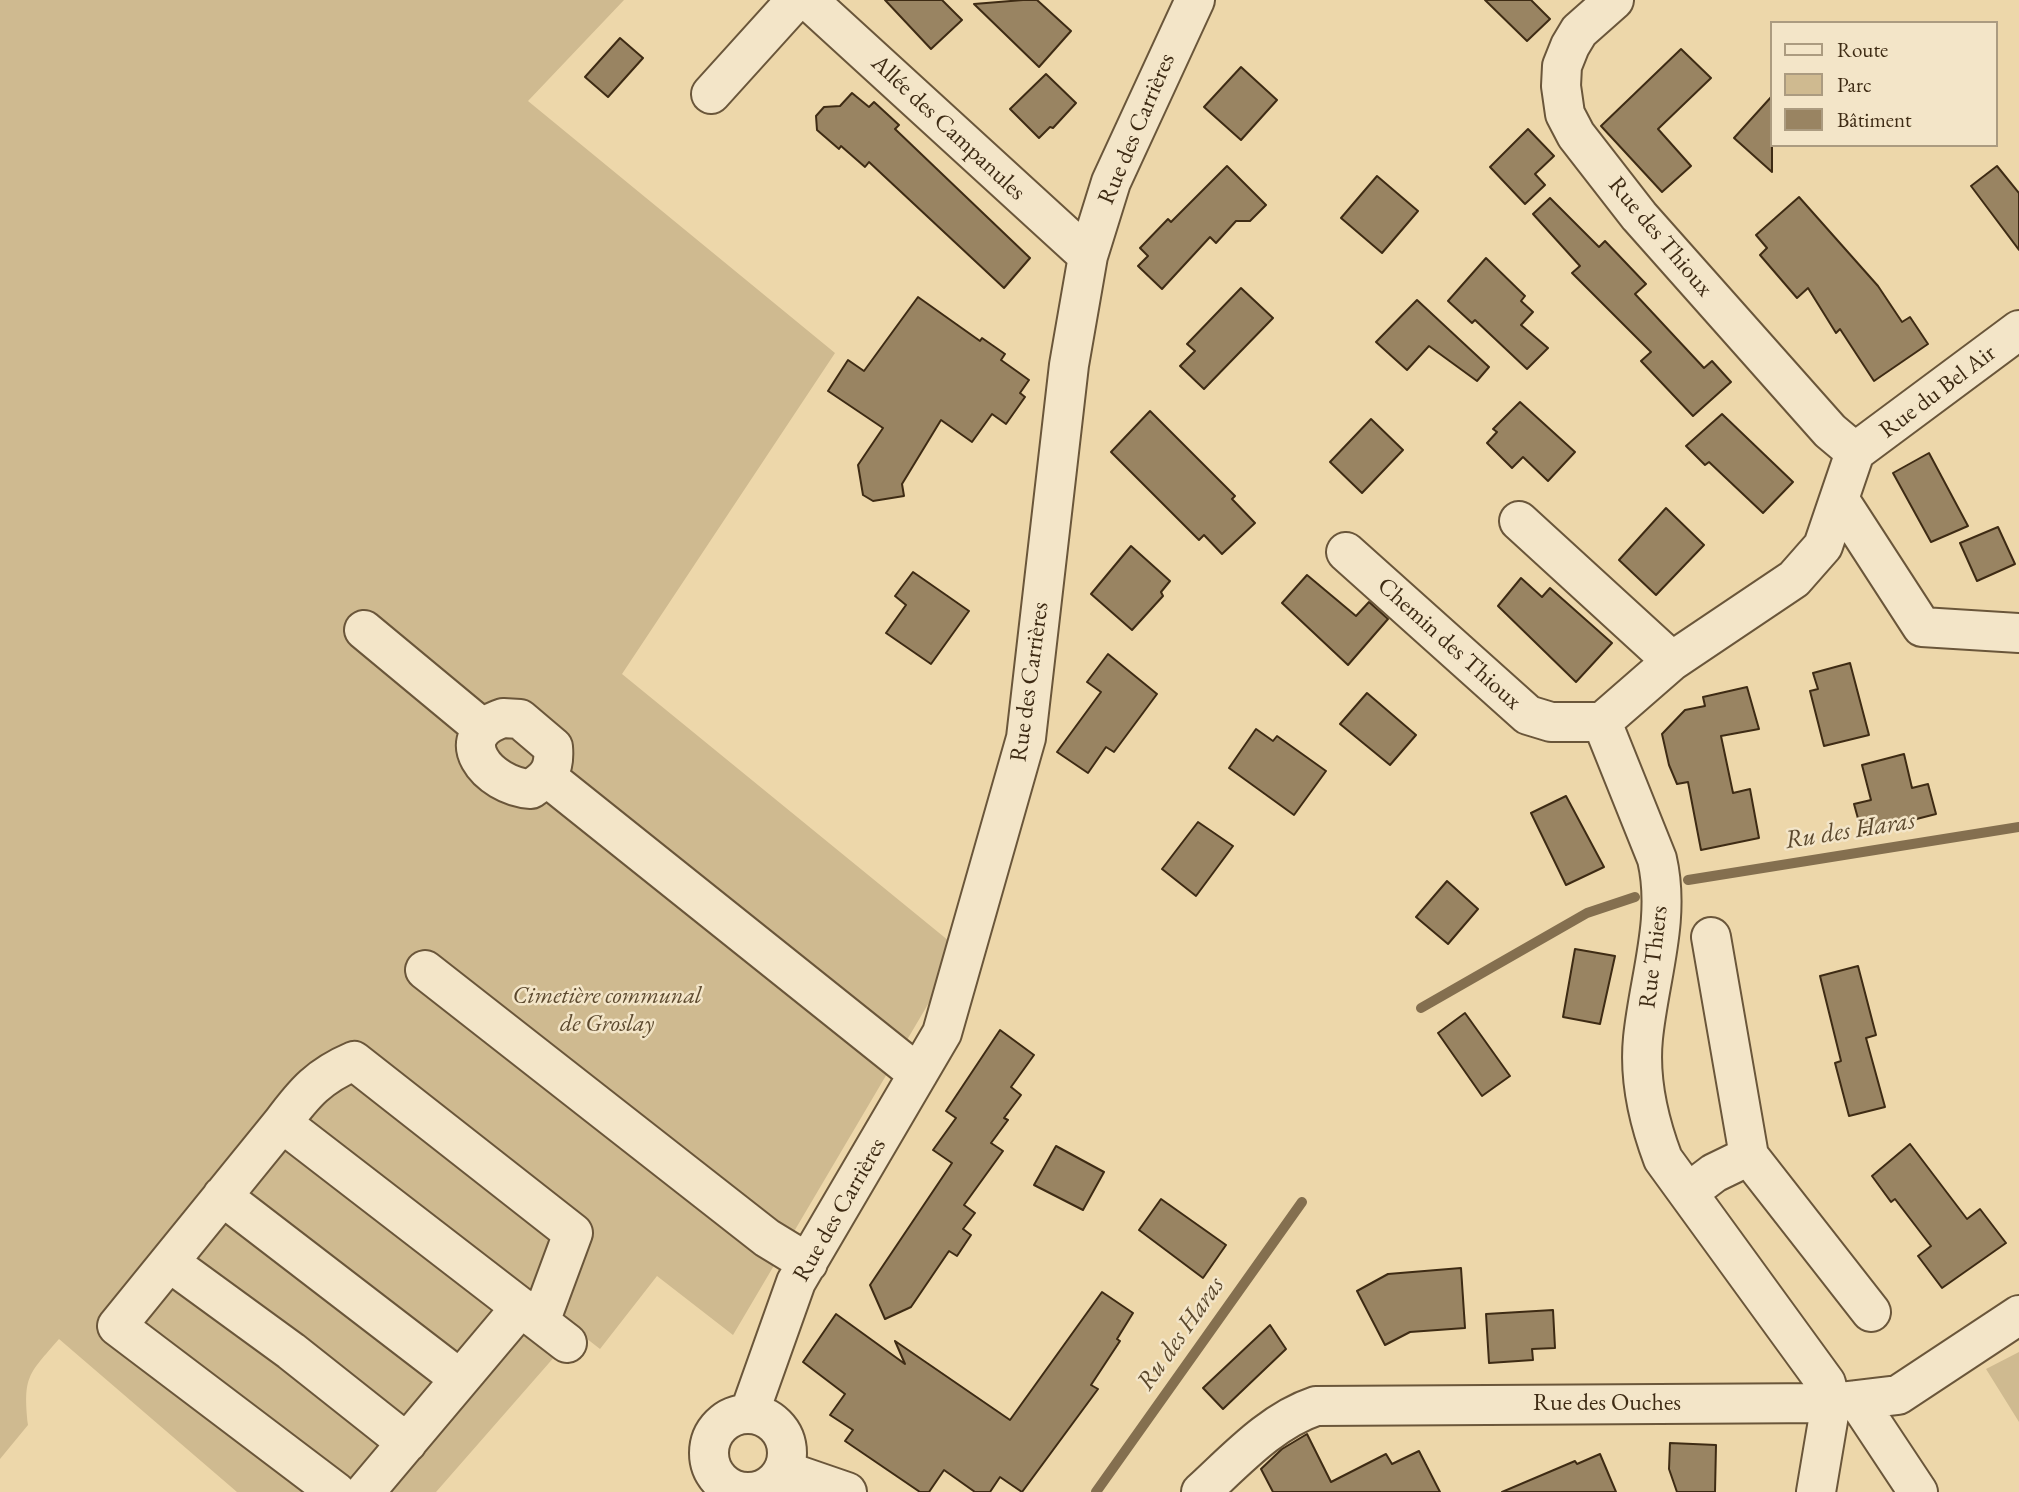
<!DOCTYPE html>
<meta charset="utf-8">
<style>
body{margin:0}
#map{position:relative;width:2019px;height:1492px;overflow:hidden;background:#edd7aa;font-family:"EB Garamond",serif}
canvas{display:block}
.legend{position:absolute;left:1770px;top:21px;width:228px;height:126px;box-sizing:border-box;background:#f3e5c8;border:2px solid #ab9b80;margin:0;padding:9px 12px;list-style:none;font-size:21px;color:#3e2b14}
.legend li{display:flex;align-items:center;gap:14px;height:35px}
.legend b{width:35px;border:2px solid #ab9b80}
</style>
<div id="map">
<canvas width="2019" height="1492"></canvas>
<ul class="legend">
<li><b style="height:9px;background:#f3e5c8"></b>Route</li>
<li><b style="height:19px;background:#cfba90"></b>Parc</li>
<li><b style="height:19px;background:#998462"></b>Bâtiment</li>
</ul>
</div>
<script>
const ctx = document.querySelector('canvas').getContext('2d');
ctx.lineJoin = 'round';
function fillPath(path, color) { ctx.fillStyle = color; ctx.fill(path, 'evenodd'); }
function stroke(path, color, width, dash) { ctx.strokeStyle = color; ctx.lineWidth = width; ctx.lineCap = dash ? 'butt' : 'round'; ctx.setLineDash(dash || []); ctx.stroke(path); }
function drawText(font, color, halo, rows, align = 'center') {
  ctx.font = font + ' "EB Garamond",serif'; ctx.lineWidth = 5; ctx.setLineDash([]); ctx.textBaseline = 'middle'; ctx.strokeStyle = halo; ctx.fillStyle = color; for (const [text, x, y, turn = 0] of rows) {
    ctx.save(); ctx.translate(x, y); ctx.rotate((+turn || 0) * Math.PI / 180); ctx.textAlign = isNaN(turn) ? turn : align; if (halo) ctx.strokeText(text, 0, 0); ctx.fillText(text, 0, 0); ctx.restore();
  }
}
const green = new Path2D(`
 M 0,0 L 624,0 L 528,101 L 835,353 L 622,674 L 960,950 L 733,1335 L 657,1276 L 600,1349 L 577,1331 L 436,1492 L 237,1492 L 59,1339 C 28,1375 23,1376 28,1425 L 0,1459 Z
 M 2019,1352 L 2019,1422 L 1986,1369 Z`);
const stream = new Path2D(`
 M 1688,880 L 2019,827
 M 1421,1008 L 1587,913 L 1635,897
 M 1096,1492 L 1302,1202`);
const building = new Path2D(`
 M 885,0 L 942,0 L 962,20 L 931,49 Z
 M 1023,0 L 1037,0 L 1071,31 L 1039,67 L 974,4 Z
 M 1485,0 L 1531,0 L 1550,19 L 1527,41 Z
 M 620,38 L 643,58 L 608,97 L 585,77 Z
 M 1681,49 L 1711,78 L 1658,129 L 1691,166 L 1662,192 L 1601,126 Z
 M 1241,67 L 1277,100 L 1241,140 L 1204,107 Z
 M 1046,74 L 1076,103 L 1053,128 L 1050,127 L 1039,138 L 1010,109 Z
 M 852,93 L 869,107 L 874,102 L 899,125 L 895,129 L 1030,258 L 1004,288 L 869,162 L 865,167 L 841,146 L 839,149 L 817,130 L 816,116 L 824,107 L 840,106 Z
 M 1772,96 L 1772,172 L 1734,138 Z
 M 1528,129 L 1554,156 L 1535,174 L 1545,185 L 1525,204 L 1490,167 Z
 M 1227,166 L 1266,205 L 1250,221 L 1236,221 L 1216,243 L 1210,237 L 1162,289 L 1138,266 L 1148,256 L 1140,248 L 1168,219 L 1171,222 Z
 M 1997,166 L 2019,193 L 2019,250 L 1971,186 Z
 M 1377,176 L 1418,211 L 1382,253 L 1341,218 Z
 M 1799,197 L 1878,286 L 1902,322 L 1910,317 L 1928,344 L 1874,381 L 1840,329 L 1836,333 L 1808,288 L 1797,298 L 1760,255 L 1767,248 L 1756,235 Z
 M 1550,198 L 1599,247 L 1605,241 L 1646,284 L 1635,294 L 1704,368 L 1712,361 L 1731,382 L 1693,416 L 1641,361 L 1651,352 L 1572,273 L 1580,266 L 1533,214 Z
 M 1486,258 L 1525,296 L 1521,301 L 1533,312 L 1521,325 L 1548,348 L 1527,369 L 1475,320 L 1472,323 L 1448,301 Z
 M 1241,288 L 1273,318 L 1204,389 L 1180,366 L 1195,351 L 1187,344 Z
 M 918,297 L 980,341 L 982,338 L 1005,354 L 1001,360 L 1029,380 L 1020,393 L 1025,397 L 1006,424 L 992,414 L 972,442 L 941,420 L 902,484 L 904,496 L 873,501 L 863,495 L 858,465 L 883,428 L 828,391 L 848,360 L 864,371 Z
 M 1417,300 L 1489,367 L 1477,381 L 1429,346 L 1407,370 L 1376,342 Z
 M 1520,402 L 1575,452 L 1548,481 L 1523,457 L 1512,468 L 1487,443 L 1497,432 L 1493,429 Z
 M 1150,411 L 1235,496 L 1232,499 L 1255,523 L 1222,554 L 1204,535 L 1199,540 L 1111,452 Z
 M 1722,414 L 1793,482 L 1763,513 L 1709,462 L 1705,465 L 1686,446 Z
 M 1371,419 L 1403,450 L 1362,493 L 1330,462 Z
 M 1929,453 L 1968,526 L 1931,542 L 1893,473 Z
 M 1666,508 L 1704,545 L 1656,595 L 1619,560 Z
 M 1998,527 L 2015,564 L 1977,581 L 1960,543 Z
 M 1131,546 L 1170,581 L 1161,592 L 1163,596 L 1132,630 L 1091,594 Z
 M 913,572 L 969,611 L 931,664 L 886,633 L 906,605 L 895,596 Z
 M 1307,575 L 1356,616 L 1369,602 L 1388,619 L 1348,665 L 1282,603 Z
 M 1521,578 L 1542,597 L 1550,588 L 1612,643 L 1576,682 L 1498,606 Z
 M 1108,654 L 1157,694 L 1114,752 L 1106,747 L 1088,773 L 1057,752 L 1101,692 L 1087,682 Z
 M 1850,663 L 1869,735 L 1824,746 L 1810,691 L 1818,689 L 1813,673 Z
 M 1747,687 L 1759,729 L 1721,736 L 1733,793 L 1750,789 L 1759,838 L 1701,850 L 1688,782 L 1677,784 L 1669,765 L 1662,734 L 1685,710 L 1705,706 L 1703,697 Z
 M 1367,693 L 1416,735 L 1390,765 L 1340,724 Z
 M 1256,729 L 1273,741 L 1277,736 L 1326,771 L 1294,815 L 1229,768 Z
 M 1904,754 L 1912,788 L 1928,784 L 1936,814 L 1862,833 L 1854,804 L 1871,800 L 1862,765 Z
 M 1566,796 L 1604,867 L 1566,885 L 1531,813 Z
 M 1198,822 L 1233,846 L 1196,896 L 1162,869 Z
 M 1447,881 L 1478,909 L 1448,944 L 1416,917 Z
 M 1575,949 L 1615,956 L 1600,1024 L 1563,1017 Z
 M 1858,966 L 1876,1035 L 1866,1038 L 1885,1107 L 1849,1116 L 1835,1063 L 1841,1061 L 1820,976 Z
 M 1465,1013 L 1510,1076 L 1482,1096 L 1438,1033 Z
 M 1000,1030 L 1034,1055 L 1011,1087 L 1021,1095 L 1004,1118 L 1008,1120 L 991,1143 L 1003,1151 L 964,1205 L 975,1213 L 963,1229 L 971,1235 L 957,1256 L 949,1251 L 911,1307 L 885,1319 L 870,1285 L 952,1163 L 933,1150 L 956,1118 L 946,1111 Z
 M 1910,1144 L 1967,1219 L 1980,1209 L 2006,1243 L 1942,1288 L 1918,1256 L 1931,1246 L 1895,1199 L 1891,1202 L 1872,1176 Z
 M 1056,1146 L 1104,1172 L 1083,1210 L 1034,1185 Z
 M 1161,1199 L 1226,1245 L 1203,1278 L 1139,1230 Z
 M 1461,1268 L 1465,1328 L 1410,1332 L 1385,1345 L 1357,1291 L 1388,1274 Z
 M 1102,1292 L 1133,1313 L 1117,1339 L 1120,1341 L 1091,1385 L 1098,1389 L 1022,1492 L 1000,1477 L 990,1492 L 975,1492 L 944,1470 L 929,1492 L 920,1492 L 845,1441 L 853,1430 L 830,1415 L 845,1394 L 803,1362 L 836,1314 L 905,1364 L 895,1341 L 1010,1420 Z
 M 1553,1310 L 1555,1348 L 1532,1349 L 1533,1360 L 1489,1363 L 1486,1314 Z
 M 1270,1325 L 1286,1349 L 1223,1409 L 1203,1388 Z
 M 1307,1434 L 1331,1482 L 1386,1454 L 1392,1464 L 1419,1451 L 1440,1492 L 1273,1492 L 1261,1469 L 1282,1449 Z
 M 1670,1443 L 1716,1445 L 1715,1492 L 1677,1492 L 1669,1469 Z
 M 1600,1454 L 1616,1492 L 1502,1492 L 1575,1461 L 1577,1464 Z`);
const minor = new Path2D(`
 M 808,0 L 1088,256
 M 1614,0 L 1579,31 L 1570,46 L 1562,66 L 1561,86 L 1565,114 L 1576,135 L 1639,216 L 1830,431 L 1855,452
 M 711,94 L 796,0
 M 1855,452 L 2019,330
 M 1841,502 L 1922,627 L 2019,633
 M 1519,521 L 1672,661
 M 1346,552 L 1528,715 L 1551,722 L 1602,722
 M 364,630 L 482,728
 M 503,718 L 520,719 L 553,747 C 555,769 549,777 531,789 C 487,786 448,736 503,718 Z
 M 548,778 L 918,1074
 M 425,970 L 767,1238 L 808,1263
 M 282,1123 C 305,1092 319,1076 354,1061 L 573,1233 L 540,1322
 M 1749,1156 L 1871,1312
 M 1689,1192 L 1714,1173 L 1749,1156 L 1711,937
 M 222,1196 L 460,1379
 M 169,1262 L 291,1351 L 407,1443
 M 1857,1400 L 1918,1492
 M 749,1414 L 796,1282 L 942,1033 L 1026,738 L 1069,365 L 1088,256 L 1111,182 L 1195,0
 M709 1453a39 39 0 1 1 78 0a39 39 0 1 1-78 0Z
 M 783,1470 L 847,1492
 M 336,1492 L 117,1326 L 282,1123 L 567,1343
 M 365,1492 L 521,1307
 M 1201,1492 C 1236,1460 1271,1421 1316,1406 L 1831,1403 L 1898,1395 L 2019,1315
 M 1816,1492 L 1831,1403 L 1826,1383 L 1663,1159 C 1649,1122 1639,1078 1643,1038 C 1649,978 1671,919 1657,859 L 1602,722 L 1672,661 L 1794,579 L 1823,546 L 1855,452`);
const streetNames = [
 ["Allée des Campanules",948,128,43],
 ["Rue des Carrières",1137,129,-67],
 ["Rue des Thioux",1660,237,50],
 ["Rue du Bel Air",1938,392,-37],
 ["Chemin des Thioux",1449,644,42],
 ["Rue des Carrières",1030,682,-82],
 ["Rue Thiers",1654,957,-83],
 ["Rue des Carrières",840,1210,-60],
 ["Rue des Ouches",1607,1403]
];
const parkNames = [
 ["Cimetière communal",607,996],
 ["de Groslay",607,1024]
];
const waterNames = [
 ["Ru des Haras",1850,831,-9],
 ["Ru des Haras",1181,1334,-55]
];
fillPath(green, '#cfba90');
stroke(stream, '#846f4f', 10);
fillPath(building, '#998462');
stroke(building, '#3e2b14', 2);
stroke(minor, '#6a563a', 42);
stroke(minor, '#f3e5c8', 38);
drawText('24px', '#3e2b14', '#f3e5c8', streetNames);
drawText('italic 24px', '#5b482d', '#f3e5c8', parkNames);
drawText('italic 26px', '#5b482d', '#f3e5c8', waterNames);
</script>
